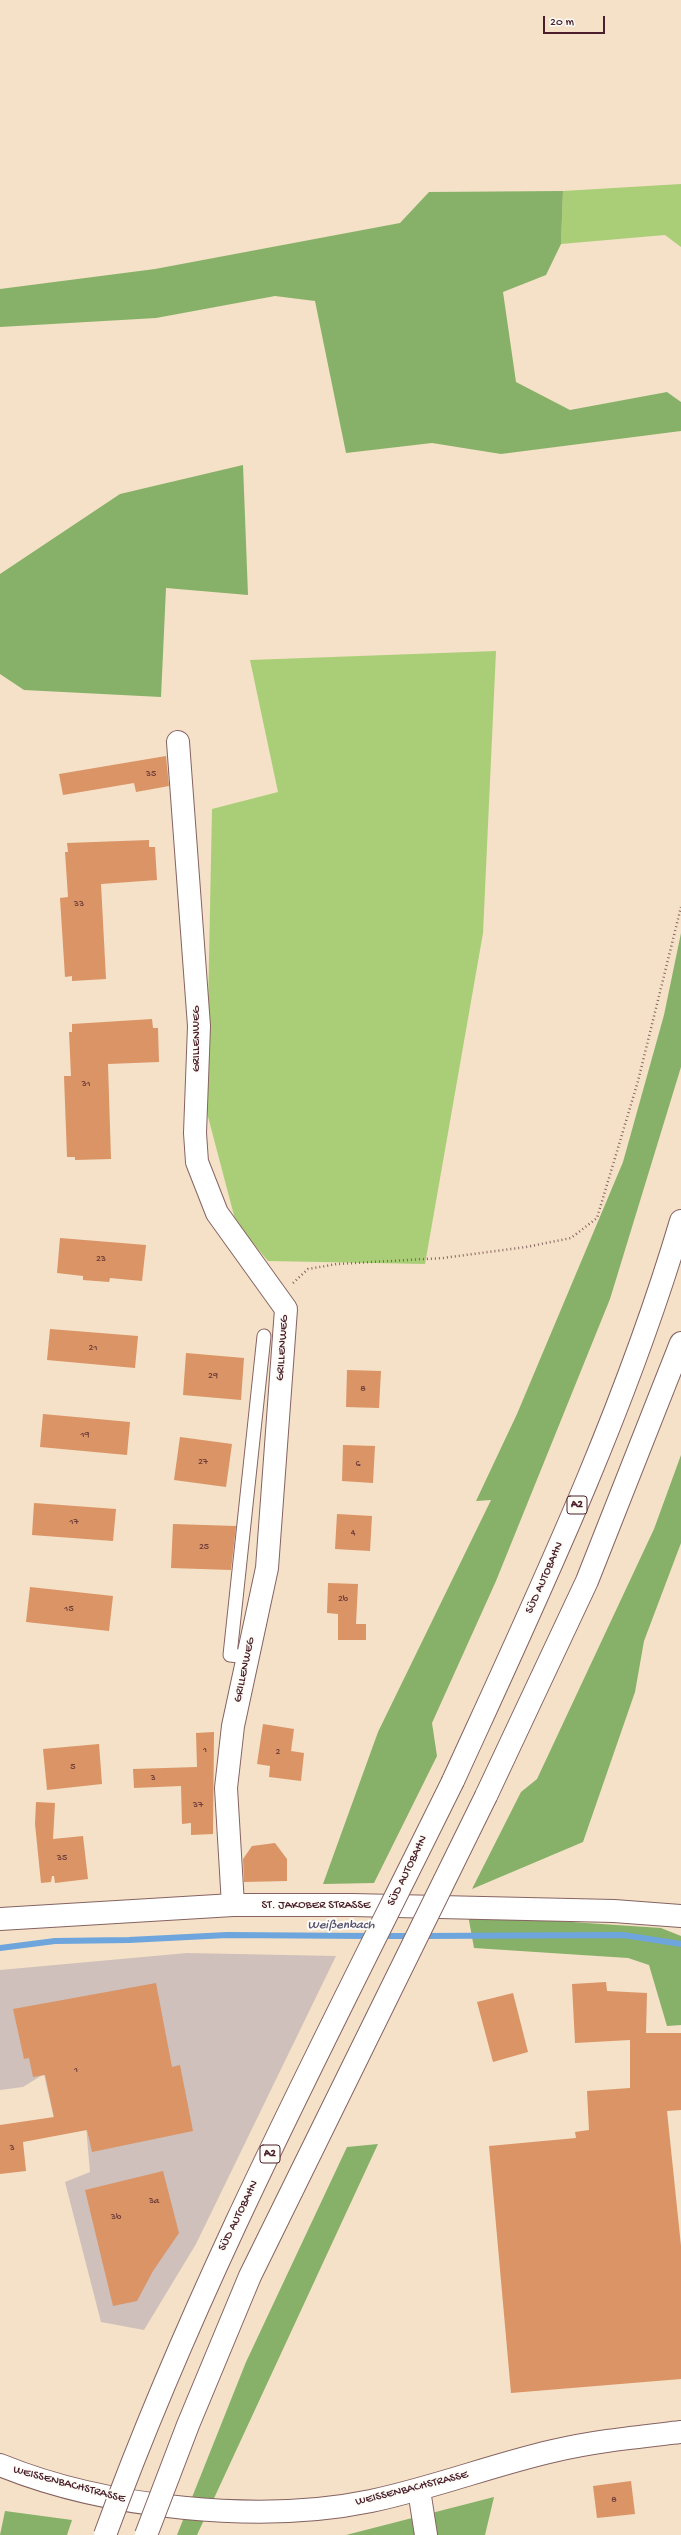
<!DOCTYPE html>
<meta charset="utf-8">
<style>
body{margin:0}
#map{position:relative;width:681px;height:2535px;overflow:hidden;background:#f4e1c7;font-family:"Gochi Hand",sans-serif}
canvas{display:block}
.scale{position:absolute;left:543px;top:16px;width:62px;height:18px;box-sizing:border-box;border:2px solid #4a1f2b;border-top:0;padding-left:5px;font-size:12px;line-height:14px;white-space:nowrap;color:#4a1f2b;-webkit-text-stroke:3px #fdfcf7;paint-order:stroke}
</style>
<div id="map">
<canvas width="681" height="2535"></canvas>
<div class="scale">20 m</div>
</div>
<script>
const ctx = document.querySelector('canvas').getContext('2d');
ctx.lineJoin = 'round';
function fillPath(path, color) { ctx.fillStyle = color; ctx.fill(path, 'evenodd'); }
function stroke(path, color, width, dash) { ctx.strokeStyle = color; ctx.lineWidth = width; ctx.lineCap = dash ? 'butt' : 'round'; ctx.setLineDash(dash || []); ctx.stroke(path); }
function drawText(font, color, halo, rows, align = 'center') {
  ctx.font = font + ' "Gochi Hand",sans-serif'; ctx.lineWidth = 4; ctx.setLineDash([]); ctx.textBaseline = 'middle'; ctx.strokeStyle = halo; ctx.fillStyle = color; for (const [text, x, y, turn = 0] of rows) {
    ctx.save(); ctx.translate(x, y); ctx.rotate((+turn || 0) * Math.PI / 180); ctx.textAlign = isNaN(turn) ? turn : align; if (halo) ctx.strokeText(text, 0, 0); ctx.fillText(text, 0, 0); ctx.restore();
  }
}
const industrial = new Path2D(`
 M 187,1953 L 336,1956 L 196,2244 L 144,2330 L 101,2322 L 65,2182 L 90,2172 L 86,2126 L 57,2133 L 44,2074 L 23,2087 L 0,2090 L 0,1970 Z`);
const green = new Path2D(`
 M 681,184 L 681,247 L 665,235 L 561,244 L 563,191 Z
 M 496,651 L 483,933 L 425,1264 L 268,1261 L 236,1223 L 206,1109 L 212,809 L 278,792 L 250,660 Z`);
const forest = new Path2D(`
 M 563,191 L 561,244 L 546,275 L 503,292 L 516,382 L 570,410 L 667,392 L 681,402 L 681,431 L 501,454 L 432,443 L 346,453 L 315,301 L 275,296 L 156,318 L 0,327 L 0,289 L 155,269 L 400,223 L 429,192 Z
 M 243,465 L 248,595 L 166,588 L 161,697 L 24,690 L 0,674 L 0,574 L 120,494 Z
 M 681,933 L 681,1067 L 610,1299 L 496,1581 L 432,1723 L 437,1756 L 374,1883 L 323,1884 L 378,1732 L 491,1500 L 476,1501 L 517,1414 L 623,1162 L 664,1015 Z
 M 681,1455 L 681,1543 L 644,1641 L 635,1692 L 583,1842 L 472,1889 L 521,1792 L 537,1779 L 654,1529 Z
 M 468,1915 L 661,1928 L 681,1936 L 681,2025 L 667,2026 L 649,1965 L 628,1958 L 474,1948 Z
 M 378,2144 L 197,2535 L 177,2535 L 246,2362 L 347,2147 Z
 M 494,2497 L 485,2535 L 346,2535 Z
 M 5,2511 L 72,2520 L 67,2535 L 0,2535 Z`);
const stream = new Path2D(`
 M 381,1936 L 412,1936
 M 421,1936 L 623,1935 L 681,1944
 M 0,1948 L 55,1941 L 129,1940 L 227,1935 L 370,1936`);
const building = new Path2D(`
 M 166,756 L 169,786 L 136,792 L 134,783 L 63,795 L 59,774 Z
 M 149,840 L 149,847 L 155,847 L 157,880 L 101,884 L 106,979 L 72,981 L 72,976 L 65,977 L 60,898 L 68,897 L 65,852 L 68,852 L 67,843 Z
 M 152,1019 L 153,1028 L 158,1028 L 159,1062 L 108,1064 L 111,1159 L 75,1160 L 75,1157 L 67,1157 L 64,1076 L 71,1076 L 69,1032 L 72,1032 L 72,1024 Z
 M 60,1238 L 146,1245 L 142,1281 L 110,1278 L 109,1282 L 83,1280 L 83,1276 L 57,1273 Z
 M 50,1329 L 138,1336 L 135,1368 L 47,1360 Z
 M 186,1353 L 244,1358 L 241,1400 L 183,1395 Z
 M 347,1370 L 381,1371 L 379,1408 L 346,1407 Z
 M 43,1414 L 130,1422 L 127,1455 L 40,1447 Z
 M 180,1437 L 232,1444 L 226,1487 L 174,1480 Z
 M 343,1445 L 375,1446 L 373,1483 L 342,1481 Z
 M 34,1503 L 116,1509 L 113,1541 L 32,1535 Z
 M 337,1514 L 372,1516 L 370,1551 L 335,1549 Z
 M 173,1524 L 236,1526 L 231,1570 L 171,1568 Z
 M 328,1583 L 358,1584 L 356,1624 L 366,1624 L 366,1640 L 338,1640 L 338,1614 L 327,1613 Z
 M 30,1587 L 113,1596 L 109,1631 L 26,1622 Z
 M 263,1724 L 294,1729 L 291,1751 L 304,1753 L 301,1781 L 269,1777 L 270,1766 L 257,1764 Z
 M 214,1732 L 213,1834 L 191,1835 L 191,1823 L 182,1824 L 181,1786 L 134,1788 L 133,1769 L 197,1767 L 196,1733 Z
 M 99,1744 L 102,1784 L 47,1790 L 43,1749 Z
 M 36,1802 L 55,1803 L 53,1839 L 83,1836 L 88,1879 L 55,1883 L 54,1876 L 52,1876 L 51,1882 L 41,1883 L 35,1824 Z
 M 275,1843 L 287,1859 L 287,1881 L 244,1882 L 243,1859 L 252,1846 Z
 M 606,1982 L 607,1991 L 647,1993 L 646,2033 L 681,2033 L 681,2110 L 667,2111 L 681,2246 L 681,2379 L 511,2393 L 489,2146 L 576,2138 L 575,2132 L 589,2130 L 587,2091 L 630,2088 L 630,2040 L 575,2043 L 572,1984 Z
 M 156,1983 L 172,2067 L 180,2065 L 193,2131 L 92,2152 L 87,2130 L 23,2142 L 26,2171 L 0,2174 L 0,2125 L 54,2117 L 45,2075 L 33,2077 L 29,2058 L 24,2059 L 13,2009 Z
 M 513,1993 L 528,2052 L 493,2062 L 477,2002 Z
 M 163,2171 L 179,2233 L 153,2271 L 137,2301 L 113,2306 L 85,2190 Z
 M 631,2481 L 635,2514 L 597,2518 L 593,2486 Z`);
const path = new Path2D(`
 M 293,1283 L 308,1269 L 337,1264 L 443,1258 L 526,1247 L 571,1238 L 597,1218 L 638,1081 L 681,907`);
const service = new Path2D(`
 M 249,1657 L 230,1655 L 264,1336`);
const minor = new Path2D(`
 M 178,742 L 199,1026 L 195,1133 L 197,1162 L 217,1213 L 286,1309 L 267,1568 L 233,1726 L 226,1788 L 233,1905`);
const tertiary = new Path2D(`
 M 419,2490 L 426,2535`);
const secondary = new Path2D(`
 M 0,1919 L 233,1905 L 352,1905 L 614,1911 L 681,1916
 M 0,2465 C 105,2508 260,2524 371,2501 C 433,2488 492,2465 553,2451 C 595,2441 638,2437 681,2432`);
const motorway = new Path2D(`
 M 453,1781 C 537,1597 624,1414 681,1221
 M 486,1796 L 587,1581 L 681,1343`);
const motorwayBridge = new Path2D(`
 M 105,2535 C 200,2275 331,2029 453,1781
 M 146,2535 L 188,2425 L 250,2276 L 486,1796`);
const numberNames = [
 ["35",151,774],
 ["33",79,904],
 ["31",86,1084],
 ["23",101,1259],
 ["21",93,1348],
 ["29",213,1376],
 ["8",363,1389],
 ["19",85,1435],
 ["27",203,1462],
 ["6",358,1464],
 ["17",74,1522],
 ["4",353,1533],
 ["25",204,1547],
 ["2b",343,1599],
 ["15",69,1609],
 ["1",205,1750],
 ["2",278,1752],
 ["5",73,1767],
 ["3",153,1778],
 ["37",198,1805],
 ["35",62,1858],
 ["1",76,2070],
 ["3",12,2148],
 ["3a",154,2201],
 ["3b",116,2217],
 ["8",614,2500]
];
const shields = [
 [577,1505,20],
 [270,2154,20]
];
const shieldNames = [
 ["A2",577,1505],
 ["A2",270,2154]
];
const streetNames = [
 ["GRILLENWEG",197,1039,-90],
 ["GRILLENWEG",283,1348,-86],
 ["SÜD AUTOBAHN",545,1578,-66],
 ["GRILLENWEG",245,1670,-78],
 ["SÜD AUTOBAHN",408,1871,-64],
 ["ST. JAKOBER STRASSE",316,1906],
 ["SÜD AUTOBAHN",239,2216,-64],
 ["WEISSENBACHSTRASSE",69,2485,15],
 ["WEISSENBACHSTRASSE",412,2489,-14]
];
const waterNames = [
 ["Weißenbach",341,1926]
];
fillPath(industrial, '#cfc0bb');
fillPath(green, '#aace77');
fillPath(forest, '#87b168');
stroke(stream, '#6da5dc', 6);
fillPath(building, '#da9466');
stroke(service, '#866362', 15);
stroke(minor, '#866362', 24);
stroke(tertiary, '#866362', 24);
stroke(secondary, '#866362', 24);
stroke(motorway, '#866362', 24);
stroke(path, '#866362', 2.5, [1, 3]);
stroke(service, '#fff', 13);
stroke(minor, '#fff', 22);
stroke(tertiary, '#fff', 22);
stroke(secondary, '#fff', 22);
stroke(motorway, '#fff', 22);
stroke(motorwayBridge, '#866362', 24, []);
stroke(motorwayBridge, '#fff', 22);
drawText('10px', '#6e3c3a', null, numberNames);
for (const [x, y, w] of shields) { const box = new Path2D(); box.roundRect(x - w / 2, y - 9, w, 18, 3); ctx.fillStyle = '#fdfcf7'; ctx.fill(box); stroke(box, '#4a1f2b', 1); }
drawText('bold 11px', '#4a1f2b', null, shieldNames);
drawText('12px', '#4a1f2b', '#fdfcf7', streetNames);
drawText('italic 13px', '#585572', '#fdfcf7', waterNames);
</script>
